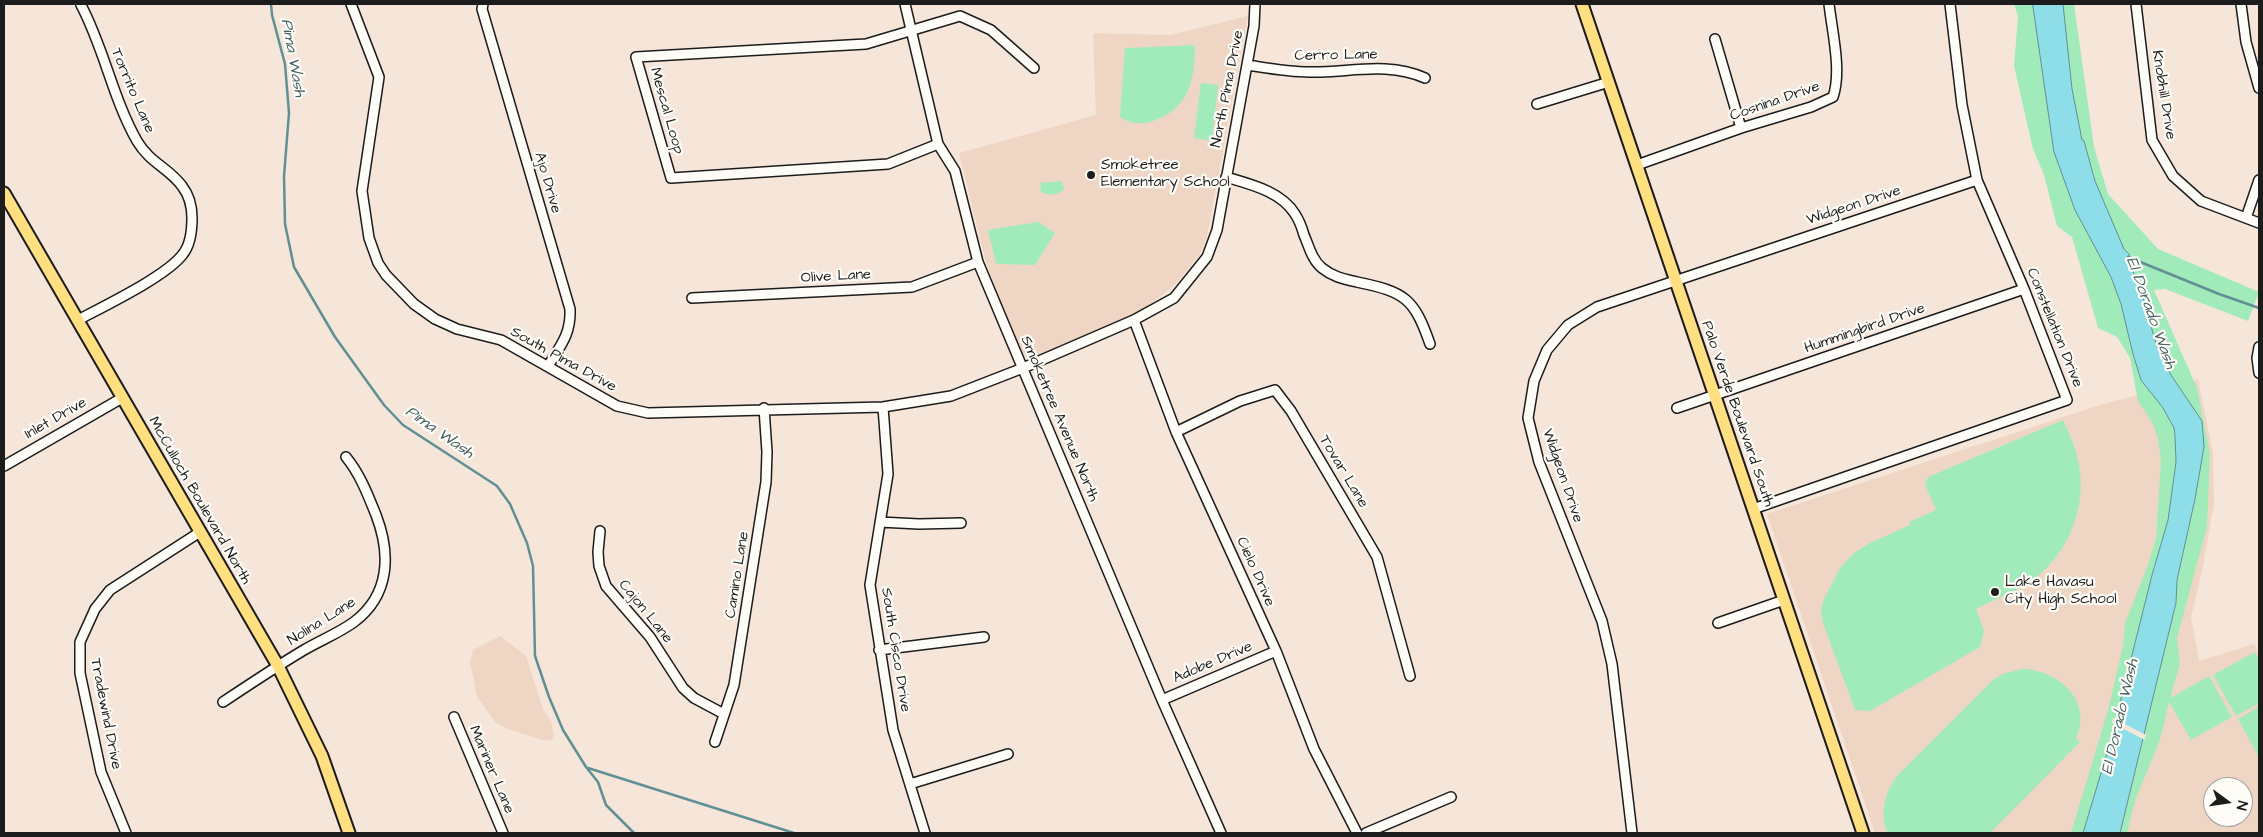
<!DOCTYPE html>
<style>
body{margin:0}
#map{position:relative;width:2263px;height:837px;overflow:hidden;background:#f5e6d9;font-family:"Architects Daughter",sans-serif}
canvas{display:block}
.frame{position:absolute;inset:0;border:5px solid #1c1c1c;pointer-events:none}
.north{position:absolute;left:2203px;top:777px;width:50px;height:50px;box-sizing:border-box;background:#fdfcf7;border:1px solid #a3a29f;border-radius:50%;rotate:104deg;font-size:14px;font-weight:700;line-height:20px;text-align:center;color:#1c1c1c}
.north::after{content:'';display:block;margin:auto;width:18px;height:22px;background:#1c1c1c;clip-path:polygon(50% 0,100% 100%,50% 72%,0 100%)}
</style>
<div id="map">
<canvas width="2263" height="837"></canvas>
<div class="frame"></div>
<div class="north">N</div>
</div>
<script>
const ctx = document.querySelector('canvas').getContext('2d');
ctx.lineJoin = 'round';
function fillPath(path, color) { ctx.fillStyle = color; ctx.fill(path, 'evenodd'); }
function stroke(path, color, width, dash) { ctx.strokeStyle = color; ctx.lineWidth = width; ctx.lineCap = dash ? 'butt' : 'round'; ctx.setLineDash(dash || []); ctx.stroke(path); }
function drawText(font, color, halo, rows, align = 'center') {
  ctx.font = font + ' "Architects Daughter",sans-serif'; ctx.lineWidth = 4.5; ctx.setLineDash([]); ctx.textBaseline = 'middle'; ctx.strokeStyle = halo; ctx.fillStyle = color; for (const [text, x, y, turn = 0] of rows) {
    ctx.save(); ctx.translate(x, y); ctx.rotate((+turn || 0) * Math.PI / 180); ctx.textAlign = isNaN(turn) ? turn : align; if (halo) ctx.strokeText(text, 0, 0); ctx.fillText(text, 0, 0); ctx.restore();
  }
}
const built = new Path2D(`
 M 1248,16 L 1207,237 L 1200,254 L 1176,284 L 1142,311 L 1036,356 L 1027,357 L 1019,352 L 985,259 L 959,153 L 1096,115 L 1093,33 L 1170,35 Z
 M 2198,379 L 2213,452 L 2214,503 L 2203,566 L 2191,618 L 2199,661 L 2254,644 L 2259,654 L 2259,833 L 1875,833 L 1767,514 L 2100,405 ZM 2213,787 L 2243,787 L 2243,817 L 2213,817 Z
 M 500,636 L 526,656 L 543,709 L 551,721 L 554,736 L 551,740 L 542,740 L 508,729 L 495,722 L 477,697 L 470,662 L 473,650 Z`);
const green = new Path2D(`
 M 2014,4 L 2074,4 L 2094,147 L 2108,194 L 2158,249 L 2259,292 L 2248,321 L 2165,289 L 2154,290 L 2197,388 L 2210,454 L 2207,527 L 2177,638 L 2180,664 L 2170,698 L 2209,676 L 2232,717 L 2191,740 L 2169,702 L 2160,740 L 2135,801 L 2127,833 L 2071,833 L 2108,710 L 2123,646 L 2125,623 L 2148,565 L 2156,538 L 2161,461 L 2158,439 L 2153,424 L 2138,401 L 2130,358 L 2117,337 L 2098,328 L 2072,237 L 2057,226 L 2044,175 L 2033,149 L 2014,66 L 2018,16 Z
 M 1195,45 C 1195,80 1189,109 1153,121 C 1141,125 1130,124 1120,117 L 1125,48 Z
 M 1201,83 L 1218,85 L 1212,141 L 1194,138 Z
 M 1062,181 L 1064,189 C 1057,196 1050,196 1041,192 L 1040,183 Z
 M 1038,222 L 1055,233 L 1035,265 L 996,264 L 988,230 Z
 M 2063,420 C 2069,433 2075,446 2078,460 C 2088,504 2070,552 2034,579 C 2016,592 1995,599 1976,609 L 1984,631 L 1980,647 L 1870,711 L 1855,710 L 1823,623 L 1821,610 L 1823,601 L 1840,568 L 1853,554 L 1868,544 L 1910,525 L 1909,522 L 1936,510 L 1925,485 L 1928,477 Z
 M 2255,652 L 2259,660 L 2259,703 L 2236,716 L 2213,675 Z
 M 2022,669 C 2057,669 2094,701 2076,738 L 2080,742 L 1990,833 L 1887,833 C 1880,812 1884,794 1897,776 L 1994,679 L 2003,674 Z
 M 2259,707 L 2259,757 L 2238,719 Z`);
const water = new Path2D(`
 M 2033,4 L 2063,4 L 2072,89 L 2082,140 L 2084,141 L 2095,181 L 2124,249 L 2129,254 L 2130,263 L 2143,298 L 2157,347 L 2171,375 L 2202,421 L 2204,447 L 2195,499 L 2177,580 L 2176,603 L 2120,833 L 2083,833 L 2110,743 L 2152,575 L 2168,520 L 2176,462 L 2175,435 L 2174,428 L 2163,408 L 2141,380 L 2133,354 L 2121,304 L 2111,277 L 2075,210 L 2054,152 Z`);
const pier = new Path2D(`
 M 2113,718 L 2146,735 L 2145,740 L 2112,723 Z`);
const stream = new Path2D(`
 M 271,4 L 272,15 L 285,64 L 289,113 L 284,176 L 285,224 L 294,267 L 335,337 L 384,405 L 403,425 L 497,486 L 510,504 L 527,543 L 533,566 L 535,656 L 549,697 L 563,730 L 586,767 L 598,782 L 606,805 L 634,833
 M 2128,257 L 2219,294 L 2259,308
 M 588,768 L 794,833`);
const minor = new Path2D(`
 M 351,4 L 379,77 L 362,191 L 369,238 L 378,263 L 386,275 L 414,304 L 435,319 L 457,329 L 501,340 L 617,406 L 648,413 L 883,407 L 951,396 L 1023,368 L 1134,320 L 1174,298 L 1207,257 L 1217,230 L 1254,26 L 1255,4
 M 483,4 L 482,9 L 570,309 C 571,334 561,345 548,366
 M 905,4 L 938,144 L 955,171 L 978,262 L 1162,700 L 1221,833
 M 2136,4 L 2152,140 L 2173,176 L 2201,201 L 2259,223
 M 2241,4 L 2246,42 L 2259,88
 M 1715,39 L 1741,128
 M 1247,65 C 1267,68 1288,72 1309,72 C 1348,73 1387,61 1425,78
 M 1537,104 L 1609,82
 M 938,144 L 888,164 L 671,178 L 636,57 L 866,44 L 960,16 L 991,30 L 1034,68
 M 1637,165 L 1741,128 L 1811,107 L 1833,97 C 1842,71 1832,31 1829,4
 M 1226,177 C 1249,184 1281,191 1295,214 C 1299,220 1302,228 1304,235 C 1309,246 1312,260 1322,268 C 1333,277 1344,279 1357,282 C 1405,292 1414,298 1430,344
 M 2246,218 L 2259,180
 M 692,298 L 912,287 L 978,262
 M 78,320 C 104,306 167,276 183,254 C 191,244 192,230 192,218 C 192,207 189,195 182,186 C 169,168 150,163 137,141 C 113,99 104,48 81,5
 M 1134,320 L 1176,432 L 1276,651 L 1314,749 L 1357,833
 M 2259,347 L 2257,358 L 2259,373
 M 883,407 L 888,474 L 870,585 L 893,730 L 925,833
 M 1677,408 L 2024,289
 M 1176,432 L 1240,401 L 1275,390 L 1291,411 L 1377,557 L 1410,676
 M 4,466 L 122,398
 M 1753,509 L 2067,400 L 2024,289 L 1977,180 L 1962,105 L 1950,4
 M 880,522 L 919,524 L 961,523
 M 600,531 L 598,552 L 599,566 L 606,586 L 650,637 L 683,688 L 694,698 L 724,714
 M 1718,623 L 1784,600
 M 879,650 L 984,637
 M 1162,700 L 1276,651
 M 223,702 C 250,684 277,666 304,650 C 321,640 339,633 354,622 C 390,595 391,554 376,515 C 368,495 360,474 346,457
 M 454,717 L 503,833
 M 715,742 L 734,685 L 766,482 L 767,452 L 764,408
 M 910,784 L 1008,754
 M 126,833 L 101,772 L 80,673 L 80,642 L 95,609 L 110,590 L 200,532
 M 1366,833 L 1451,797
 M 1632,833 L 1612,664 L 1602,621 L 1539,462 L 1528,418 L 1534,381 L 1547,350 L 1568,325 L 1597,307 L 1977,180`);
const major = new Path2D(`
 M 1582,4 L 1863,833
 M 4,193 L 278,666 L 322,756 L 349,833`);
const markers = [
 [1091,175,5,"#1c1c1c"],
 [1995,592,5,"#1c1c1c"]
];
const streetNames = [
 ["Cerro Lane",1336,56,-1],
 ["North Pima Drive",1228,89,-79],
 ["Torrito Lane",132,91,67],
 ["Knobhill Drive",2163,95,81],
 ["Cosnina Drive",1775,102,-19],
 ["Mescal Loop",666,111,74],
 ["Ajo Drive",547,183,74],
 ["Widgeon Drive",1854,206,-18],
 ["Olive Lane",836,277,-3],
 ["Constellation Drive",2054,328,68],
 ["Hummingbird Drive",1865,329,-19],
 ["South Pima Drive",563,360,29],
 ["Palo Verde Boulevard South",1737,414,71],
 ["Inlet Drive",56,419,-30],
 ["Smoketree Avenue North",1059,419,67],
 ["Tovar Lane",1343,472,59],
 ["Widgeon Drive",1562,476,71],
 ["McCulloch Boulevard North",199,501,60],
 ["Cielo Drive",1255,572,66],
 ["Camino Lane",738,575,-81],
 ["Cajon Lane",645,612,51],
 ["Nolina Lane",322,622,-32],
 ["South Cisco Drive",895,650,81],
 ["Adobe Drive",1213,663,-23],
 ["Tradewind Drive",105,714,79],
 ["Mariner Lane",491,770,67]
];
const poiNames = [
 ["Smoketree",1101,166],
 ["Elementary School",1101,183],
 ["Lake Havasu",2005,583],
 ["City High School",2005,600]
];
const waterNames = [
 ["Pima Wash",292,58,80],
 ["El Dorado Wash",2150,313,70],
 ["Pima Wash",439,433,35],
 ["El Dorado Wash",2121,717,-77]
];
fillPath(built, '#efd6c4');
fillPath(green, '#a1ebba');
fillPath(water, '#8ddee8');
stroke(water, '#609096', 1);
fillPath(pier, '#f5e6d9');
stroke(stream, '#609096', 2.5);
stroke(minor, '#1c1c1c', 12);
stroke(major, '#1c1c1c', 15);
stroke(minor, '#fdfcf7', 9);
stroke(major, '#ffdf80', 11);
for (const [x, y, r, color] of markers) { const dot = new Path2D(); dot.arc(x, y, r, 0, 2 * Math.PI); ctx.fillStyle = color; ctx.fill(dot); stroke(dot, '#fdfcf7', 2); }
drawText('15px', '#1c1c1c', '#fdfcf7', streetNames);
drawText('15px', '#1c1c1c', '#fdfcf7', poiNames, 'left');
drawText('italic 16px', '#446063', '#fdfcf7', waterNames);
</script>
